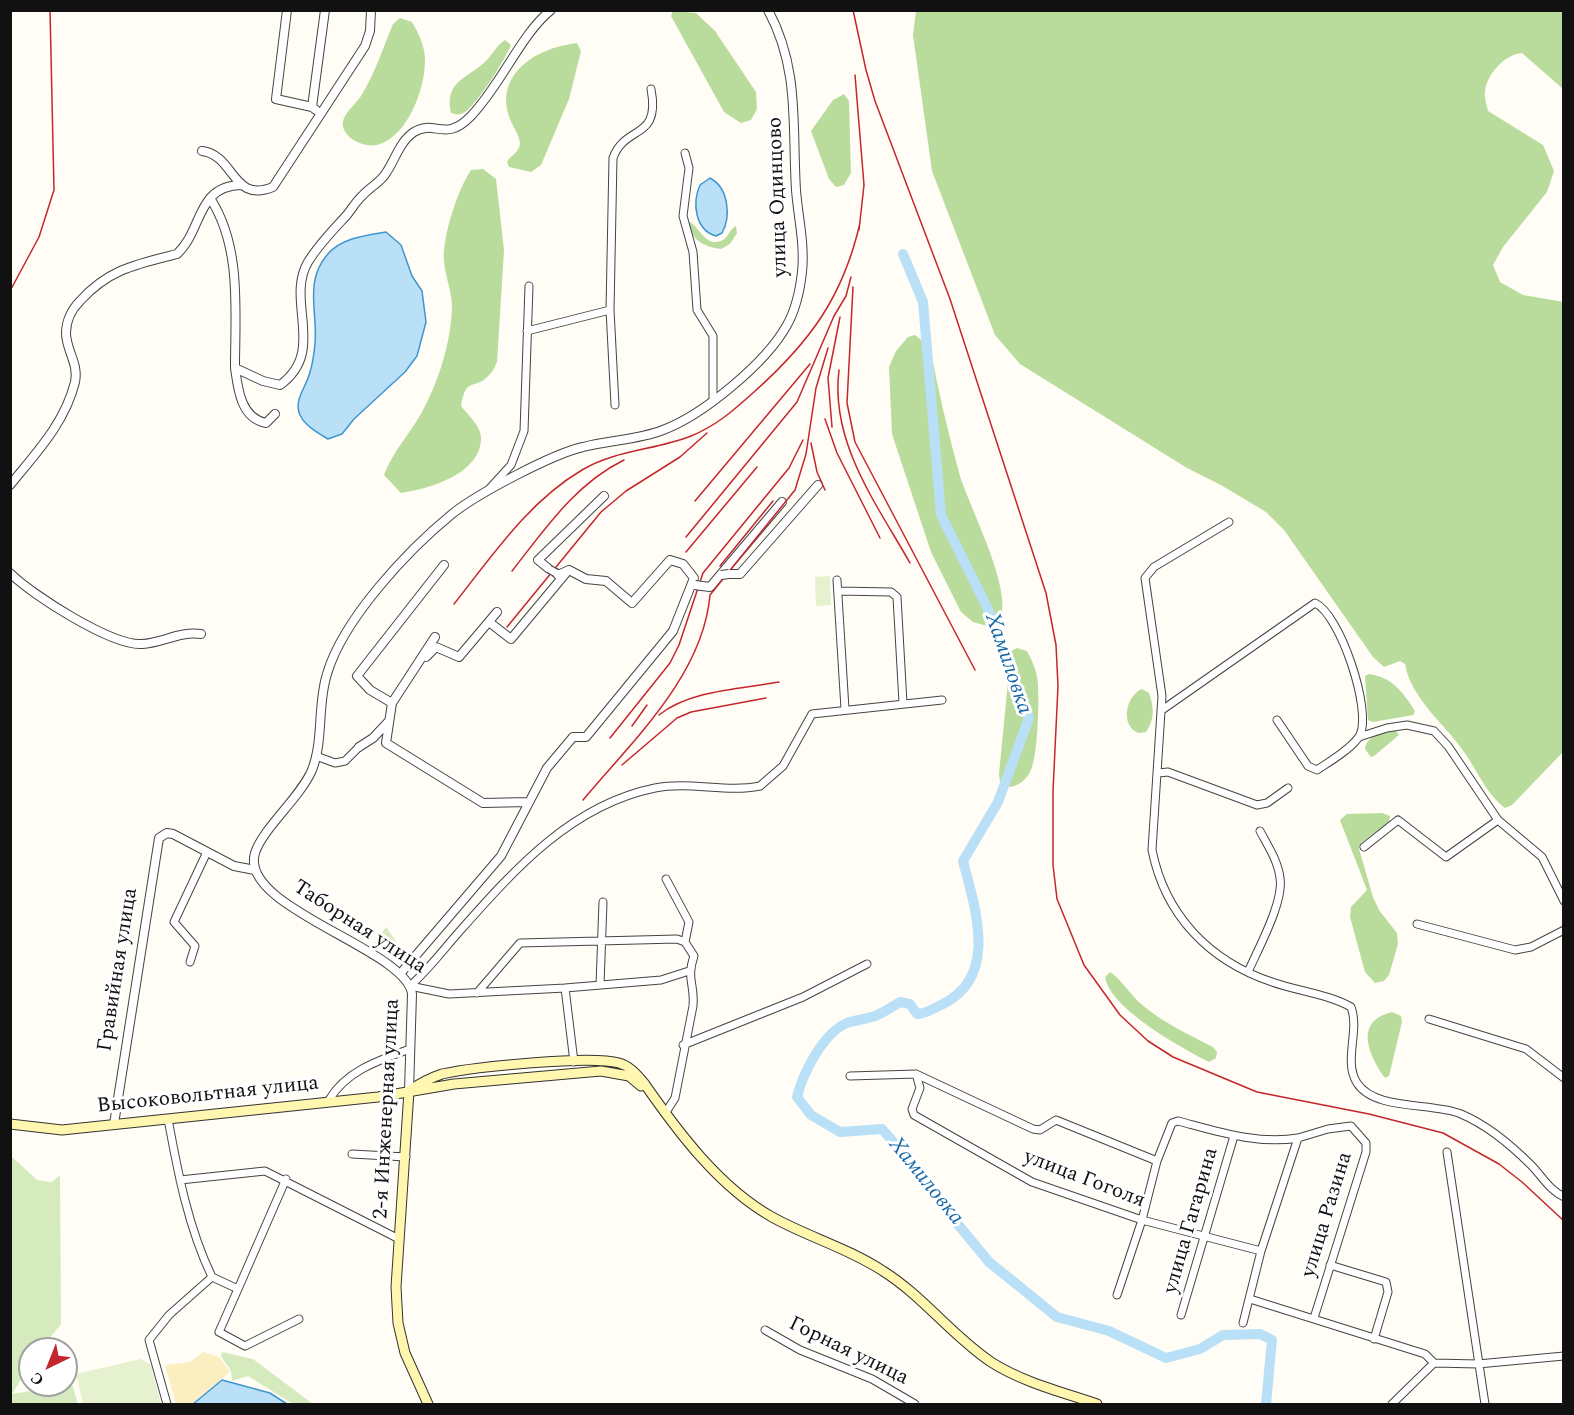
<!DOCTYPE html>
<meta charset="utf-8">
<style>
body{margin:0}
#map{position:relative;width:1574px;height:1415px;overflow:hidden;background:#fffdf5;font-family:Spectral,serif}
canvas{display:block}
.frame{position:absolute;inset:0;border:12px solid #111;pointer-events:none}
.north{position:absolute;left:18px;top:1337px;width:60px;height:60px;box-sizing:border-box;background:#fff;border:2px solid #a0a0a0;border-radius:50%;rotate:223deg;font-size:16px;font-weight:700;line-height:24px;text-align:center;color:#111}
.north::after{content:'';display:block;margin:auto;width:21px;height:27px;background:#c4262e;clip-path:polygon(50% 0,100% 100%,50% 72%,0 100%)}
</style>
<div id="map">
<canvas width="1574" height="1415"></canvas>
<div class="frame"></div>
<div class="north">С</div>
</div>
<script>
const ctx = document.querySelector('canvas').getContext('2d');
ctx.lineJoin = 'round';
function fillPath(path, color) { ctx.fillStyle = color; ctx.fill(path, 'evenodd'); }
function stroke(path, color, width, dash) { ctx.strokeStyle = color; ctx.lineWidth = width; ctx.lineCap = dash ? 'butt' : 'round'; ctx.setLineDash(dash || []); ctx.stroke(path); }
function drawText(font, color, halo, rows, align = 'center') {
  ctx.font = font + ' Spectral,serif'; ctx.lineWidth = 6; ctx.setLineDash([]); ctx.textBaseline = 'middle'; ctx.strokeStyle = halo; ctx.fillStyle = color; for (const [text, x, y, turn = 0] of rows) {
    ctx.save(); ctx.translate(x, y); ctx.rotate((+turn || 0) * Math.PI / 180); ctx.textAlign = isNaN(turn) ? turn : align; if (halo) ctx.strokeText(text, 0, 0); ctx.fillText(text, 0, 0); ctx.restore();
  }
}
const green = new Path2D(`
 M 386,927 L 397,943 L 388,954 L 373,946 Z
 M 10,1155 L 37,1180 L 52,1182 L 60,1175 L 61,1324 L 41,1349 L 30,1349 L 30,1365 L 12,1394 L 72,1384 L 78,1404 L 11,1404 Z
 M 222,1352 L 253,1359 L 313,1404 L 293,1404 L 248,1376 L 232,1381 L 231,1371 L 221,1356 Z`);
const forest = new Path2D(`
 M 673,11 L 696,13 L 715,31 L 756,92 L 757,109 L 751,120 L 741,123 L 724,112 L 671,16 Z
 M 916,11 L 1563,11 L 1563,89 L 1522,53 C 1505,54 1486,75 1485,92 C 1484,98 1487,106 1488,111 L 1543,145 L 1554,171 L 1547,192 L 1503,247 L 1493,265 L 1500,282 L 1523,295 L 1564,302 L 1563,752 L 1512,805 L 1505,808 C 1487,795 1477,770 1464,752 C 1445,724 1411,699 1405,664 L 1400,661 L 1384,667 L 1373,657 L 1284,530 L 1266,512 L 1221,485 L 1187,468 L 1020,364 L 995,335 L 932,171 L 913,35 Z
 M 400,18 L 412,22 C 419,34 425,46 425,61 C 425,88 408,137 377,145 C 363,148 337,136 344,118 C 348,110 356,103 361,96 C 375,73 383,48 393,24 Z
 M 505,40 L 511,45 C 505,60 478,103 465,112 C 461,115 456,115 451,113 C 444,81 467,79 486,61 C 493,54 496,46 505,40 Z
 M 577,43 L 581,51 L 569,99 L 541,165 L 531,172 L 509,167 L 507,162 C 511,155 520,152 520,143 C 519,133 510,123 508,113 C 497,70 541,47 577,43 Z
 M 844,94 L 849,101 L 851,173 L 844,185 L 836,187 L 829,179 L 811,131 L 833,100 Z
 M 483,169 L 496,179 L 504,250 L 497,362 C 495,366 493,372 489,375 C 475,391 466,375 461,406 C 468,415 481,426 481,438 C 481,474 429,489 401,493 L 384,475 C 393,451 410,434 422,412 C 439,381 451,342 452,307 C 452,291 445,276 444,261 C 442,237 458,189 471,170 Z
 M 688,221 C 700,226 705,249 723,240 C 728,237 730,229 736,226 L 737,233 L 730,244 L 721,249 C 704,247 691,240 688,221 Z
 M 915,335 L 930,347 C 938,390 948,433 960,476 C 971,511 1011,585 1001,619 L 987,626 L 973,622 L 961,612 L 931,552 L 892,434 L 889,367 L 896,351 L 908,337 Z
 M 1017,648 L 1027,651 C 1033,662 1038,674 1038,686 C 1039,704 1038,761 1029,774 C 1024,781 1019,785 1011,787 L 1000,782 L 999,774 L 1011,651 Z
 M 1369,674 C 1392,677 1403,692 1415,711 L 1413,715 L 1373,722 L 1368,720 L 1365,676 Z
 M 1142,689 L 1149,693 C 1154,707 1155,719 1146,732 L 1139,733 C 1120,727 1125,696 1142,689 Z
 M 1396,731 L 1399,735 L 1374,756 L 1371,757 L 1365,749 C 1367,734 1384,733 1396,731 Z
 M 1382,813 L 1390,816 L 1389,822 L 1361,843 L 1359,849 L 1373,897 L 1379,910 L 1397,933 L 1398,944 L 1389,975 L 1384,981 L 1375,983 L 1365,972 L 1350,917 L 1351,907 L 1367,890 L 1340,820 L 1347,814 Z
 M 1110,972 C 1122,980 1129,993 1140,1003 C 1161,1022 1188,1034 1213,1047 L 1217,1052 L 1216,1058 L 1209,1062 C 1182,1048 1110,1009 1105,977 Z
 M 1392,1012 L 1401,1016 L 1402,1022 L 1389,1076 L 1385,1078 C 1368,1054 1354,1021 1392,1012 Z`);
const sand = new Path2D(`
 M 203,1352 L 219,1357 L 230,1372 L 191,1404 L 176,1404 L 165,1365 L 190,1362 Z`);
const pitch = new Path2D(`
 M 830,576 L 831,605 L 816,606 L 815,577 Z
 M 141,1359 L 151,1365 L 161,1404 L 83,1404 L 76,1374 Z`);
const water = new Path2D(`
 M 710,178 C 729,188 731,217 722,233 L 716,236 C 695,230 692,203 700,185 Z
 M 386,232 L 401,245 L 412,276 L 422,291 L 426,322 L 417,356 L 405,372 L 354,419 L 342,434 L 328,439 C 318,433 305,426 300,415 C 293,400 307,386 310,372 C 313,363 314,353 315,344 C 318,313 304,282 327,255 C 340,238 367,235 386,232 Z
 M 222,1380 L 270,1393 L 287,1404 L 193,1404 Z`);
const river = new Path2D(`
 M 903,254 L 923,302 L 941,515 L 987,607 L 1029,718 L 998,802 L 963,861 C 975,908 999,976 943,1004 C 934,1008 926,1014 917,1014 L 910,1004 L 900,1002 C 892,1007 883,1013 875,1016 C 866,1019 856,1020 847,1023 C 823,1033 803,1073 797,1097 L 811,1115 L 840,1132 L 882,1129 L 926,1179 L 956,1222 L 989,1262 L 1057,1317 L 1109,1331 L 1166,1358 L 1200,1349 L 1223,1335 L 1260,1334 L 1272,1340 L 1266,1404`);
const minor = new Path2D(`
 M 685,153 L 689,168 L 683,216 L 693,252 L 697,310 L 713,336 L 713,399
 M 527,331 L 610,310
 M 615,405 L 610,310 L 613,158 C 625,124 661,141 651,89
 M 490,488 L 511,465 L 524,431 L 529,286
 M 1229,522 L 1154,567 L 1145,578 L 1162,696 L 1152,850 C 1165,915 1209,961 1272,982 C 1297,991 1328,994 1351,1007 C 1360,1031 1343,1061 1357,1083 C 1375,1111 1432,1102 1461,1114 C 1487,1125 1511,1145 1531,1165 C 1542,1176 1549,1190 1564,1197
 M 837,580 L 845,709
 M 838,591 L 891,592 L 897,597 L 903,703
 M 1162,710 L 1315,603 C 1340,614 1372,710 1360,735 C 1353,748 1329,762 1317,770 L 1308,766 L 1277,720
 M 1359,737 L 1387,728 L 1407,725 L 1434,731 L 1448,746 L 1498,820 L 1542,857 L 1564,901
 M 316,756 L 335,763 L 345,761 L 359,747
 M 1158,773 L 1168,772 L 1257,805 L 1267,803 L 1288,788
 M 1364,847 L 1398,820 L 1446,857 L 1498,820
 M 666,879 L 689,922 L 685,942 L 694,956 C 686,979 695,984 693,1006 L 675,1098 L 666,1112
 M 1417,924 L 1515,950 L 1531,947 L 1564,930
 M 190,962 L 195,946 L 174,922 L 207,852
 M 1248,972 C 1258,949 1284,902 1280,878 C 1278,861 1268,846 1260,831
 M 600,985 L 603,902
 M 410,986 C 428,970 443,950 459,932 C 514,870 571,805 655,788 C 690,781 726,793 760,786 L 783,766 L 812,714 L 942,700
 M 410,986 L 449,994 L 565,988 L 661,980 L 689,971
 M 565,988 L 574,1062
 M 477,993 L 520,943 L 677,939 L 685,942
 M 1429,1019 L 1526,1049 L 1564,1078
 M 683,1045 L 803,997 L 867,964
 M 916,1074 L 920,1088 L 912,1109 L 914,1115 L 1032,1182 L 1142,1220 L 1261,1251
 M 850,1076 L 916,1074 L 1033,1129 L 1040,1130 L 1056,1120 L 1157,1161
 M 329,1100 C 346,1071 379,1060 410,1049
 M 1447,1152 L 1485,1404
 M 352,1154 L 406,1157
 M 180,1180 L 265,1171 L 399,1239
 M 1330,1265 L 1386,1282 L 1388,1292 L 1374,1339
 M 212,1277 L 238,1289 L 286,1179
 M 238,1289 L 219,1332 L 245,1346 L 299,1319
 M 1117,1295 L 1142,1220 L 1157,1161 L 1172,1123 L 1178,1121 C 1216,1131 1258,1145 1298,1138
 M 1250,1299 L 1425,1354 L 1434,1363
 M 1181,1315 L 1234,1136
 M 1243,1323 L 1261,1251 L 1298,1138 L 1328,1129 L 1351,1126 L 1366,1143 L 1366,1152 L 1314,1318
 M 765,1330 L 800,1350 L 872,1379 L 915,1404
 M 167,1404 L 149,1340 L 169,1315 L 212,1277 C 188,1227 178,1173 168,1119
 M 1392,1404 L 1434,1363 L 1478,1364 L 1564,1356`);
const tertiary = new Path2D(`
 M 287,10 L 276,99 L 312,107
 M 316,110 L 312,107 L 325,10
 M 202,151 C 235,155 232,204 273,187 L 365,46 L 370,31 L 371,10
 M 210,198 C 242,247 235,311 235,368 L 263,381 L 280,385 C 327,351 285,301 308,262 C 319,244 332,231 346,216 C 352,209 356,201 363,195 C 370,187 381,182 386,173 C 395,160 400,141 414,132 C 435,119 445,143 471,116 C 501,85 521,34 551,10
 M 235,368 C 238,390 241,418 266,423 L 275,414
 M 10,485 C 36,453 65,423 75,382 C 79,364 66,350 66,333 C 66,321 72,309 80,301 C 109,269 137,264 177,254 C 203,230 196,186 241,185
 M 549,569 L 538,560 L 604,496
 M 10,573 C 32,595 112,646 142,644 C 163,643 179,631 201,634
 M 729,574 L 740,574 L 818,485
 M 702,586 L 710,587 L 782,502
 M 489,622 L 511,639 L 566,573
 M 435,637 L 392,703 L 386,743 L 483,803 L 528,802
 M 426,657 L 436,647 L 459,657 L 497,612
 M 392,703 L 370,690 L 357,676 L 444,565
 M 359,747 L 373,738 L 389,721
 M 400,974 L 501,856 L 547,768 L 573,737 L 586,737 L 673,631 L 694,578 L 683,564 L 670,560 L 632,603 L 606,581 L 586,579 L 569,570 L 558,575 L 556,573
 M 409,1091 L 412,994 C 407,949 238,908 255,853 C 263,828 300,798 312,770 C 324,739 317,705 327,674 C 343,619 408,550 452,514 C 477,494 552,454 583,447 C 609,440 638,440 663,430 C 703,415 766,363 787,325 C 796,309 800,290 802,272 C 805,244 798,217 796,190 C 792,126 800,69 768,10
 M 114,1124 L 159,838 L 167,833 L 173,834 L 234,866 L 255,870`);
const secondary = new Path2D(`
 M 409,1091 C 420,1083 430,1078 442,1074 C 474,1067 590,1055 619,1063 C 630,1066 637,1075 644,1083 C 678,1132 719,1187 772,1217 C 808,1237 848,1248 883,1271 C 923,1296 952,1336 991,1362 C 1022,1382 1062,1392 1097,1404
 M 409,1091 L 396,1287 L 398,1323 L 405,1353 L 428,1404
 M 10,1124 L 62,1130 L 378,1097 L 454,1084 L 601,1071 L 629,1076 L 641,1086`);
const rail = new Path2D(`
 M 853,10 L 866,70 L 875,101 L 950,299 L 1046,593 L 1056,645 L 1058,686 L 1053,791 L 1053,865 L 1057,899 L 1084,965 L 1120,1015 L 1148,1041 L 1173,1057 L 1257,1092 L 1369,1114 L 1443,1133 L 1499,1164 L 1522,1182 L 1564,1221
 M 855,75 L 864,185 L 859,230
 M 853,287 L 847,403 L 855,442 L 975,670
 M 10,291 L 39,237 L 54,190 L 50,10
 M 839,370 C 830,442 876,503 910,563
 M 825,419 L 837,453 L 880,538
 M 832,427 L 828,378 L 840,317
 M 811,443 L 817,472 L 825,490
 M 695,501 L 810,364
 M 686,537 L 797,402 L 834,316 L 846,296 L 851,277
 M 686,552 L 757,467
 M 720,566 L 773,501
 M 512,571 C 545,529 575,484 624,460
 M 454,604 C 492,556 529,501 582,470 C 615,450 656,450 691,436 C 716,426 734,410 754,392 C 810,342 843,297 860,223
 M 507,627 L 601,512 L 626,491 L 680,457 L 707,433
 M 659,715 C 690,690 741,689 779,682
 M 632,726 L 647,705
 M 610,738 L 670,663 L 679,645 L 703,573 L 789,468 L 803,440
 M 622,765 L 677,718 L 691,712 L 766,698
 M 583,800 C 632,741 703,676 710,595 L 795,490 L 806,454 L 816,388 L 828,348`);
const minorBridge = new Path2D(`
 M 549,569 L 556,573`);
const tertiaryBridge = new Path2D(`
 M 721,575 L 729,574
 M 695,585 L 702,586`);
const streetNames = [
 ["улица Одинцово",779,197,-92],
 ["Таборная улица",359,928,33],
 ["Гравийная улица",119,970,-81],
 ["Высоковольтная улица",208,1096,-6],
 ["2-я Инженерная улица",388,1109,-87],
 ["улица Гоголя",1084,1180,21],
 ["улица Разина",1328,1215,-73],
 ["улица Гагарина",1192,1221,-74],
 ["Горная улица",848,1352,26]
];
const waterNames = [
 ["Хамиловка",1007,664,71],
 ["Хамиловка",925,1182,51]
];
fillPath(green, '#d5ebbd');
fillPath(forest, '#b9dc9c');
fillPath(sand, '#fbeec1');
fillPath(pitch, '#e6f2cf');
fillPath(water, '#b9e0f7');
stroke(water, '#3f96cf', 1.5);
stroke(river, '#b9e0f7', 10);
stroke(minor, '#444', 9);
stroke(tertiary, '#444', 10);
stroke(secondary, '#333', 11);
stroke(minor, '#fff', 7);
stroke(tertiary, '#fff', 8);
stroke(secondary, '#fff6b0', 9);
stroke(rail, '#c4262e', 1.5);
stroke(minorBridge, '#444', 9, []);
stroke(tertiaryBridge, '#444', 10, []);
stroke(minorBridge, '#fff', 7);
stroke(tertiaryBridge, '#fff', 8);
drawText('21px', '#111', '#fff', streetNames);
drawText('italic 22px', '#1768a6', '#fff', waterNames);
</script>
